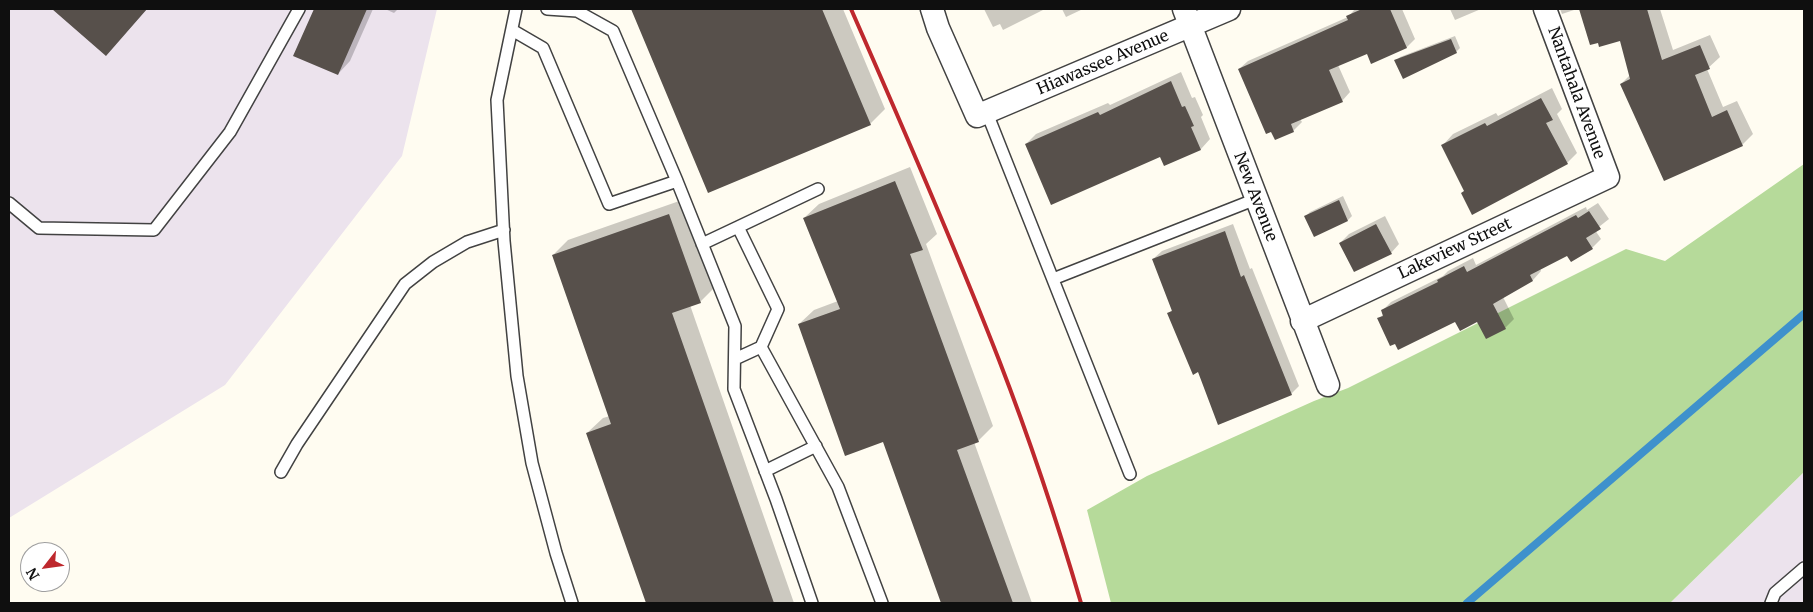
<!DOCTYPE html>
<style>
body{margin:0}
#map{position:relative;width:1813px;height:612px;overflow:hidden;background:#fffcf1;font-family:Merriweather,serif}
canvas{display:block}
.frame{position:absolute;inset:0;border:10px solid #0f0f0f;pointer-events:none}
.north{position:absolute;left:20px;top:542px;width:50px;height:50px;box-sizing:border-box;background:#fff;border:1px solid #9f9f9f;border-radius:50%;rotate:240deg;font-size:14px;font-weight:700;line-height:20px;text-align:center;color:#0f0f0f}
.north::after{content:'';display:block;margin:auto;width:18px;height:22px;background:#be282d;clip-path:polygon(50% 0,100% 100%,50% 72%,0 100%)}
</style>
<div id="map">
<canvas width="1813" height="612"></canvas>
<div class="frame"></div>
<div class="north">N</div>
</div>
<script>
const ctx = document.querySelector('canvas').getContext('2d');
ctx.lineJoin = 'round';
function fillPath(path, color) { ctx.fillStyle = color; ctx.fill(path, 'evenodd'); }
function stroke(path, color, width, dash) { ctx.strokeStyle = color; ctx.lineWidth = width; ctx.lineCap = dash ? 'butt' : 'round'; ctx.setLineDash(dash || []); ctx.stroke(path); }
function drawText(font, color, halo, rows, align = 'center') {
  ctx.font = font + ' Merriweather,serif'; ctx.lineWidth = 5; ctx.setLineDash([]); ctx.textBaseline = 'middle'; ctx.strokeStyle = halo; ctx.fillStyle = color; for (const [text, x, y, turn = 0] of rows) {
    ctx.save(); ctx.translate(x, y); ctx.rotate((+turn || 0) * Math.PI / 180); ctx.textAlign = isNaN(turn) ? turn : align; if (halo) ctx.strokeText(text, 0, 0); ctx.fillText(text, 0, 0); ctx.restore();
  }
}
const industrial = new Path2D(`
 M 9,9 L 437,9 L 402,156 L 225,385 L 9,518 Z
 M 1804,472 L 1804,603 L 1670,603 Z`);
const forest = new Path2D(`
 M 1804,164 L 1804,472 L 1670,603 L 1111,603 L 1087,510 L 1147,476 L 1314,401 L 1348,388 L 1626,249 L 1665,261 Z`);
const shadow = new Path2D(`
 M 54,9 L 147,9 L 106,54 Z
 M 315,9 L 373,9 L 350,61 L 338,74 L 295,55 Z
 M 385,9 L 398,9 L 394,13 Z
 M 632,9 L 843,9 L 885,109 L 870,124 L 709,192 Z
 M 984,9 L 1045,9 L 1003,30 L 1000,24 L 993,27 Z
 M 1062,9 L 1083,9 L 1066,17 Z
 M 1355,9 L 1402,9 L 1415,39 L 1407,47 L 1372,62 L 1368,52 L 1338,65 L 1350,92 L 1342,101 L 1300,119 L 1302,122 L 1293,131 L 1239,69 L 1248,61 L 1348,17 Z
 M 1450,9 L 1481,9 L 1455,20 Z
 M 1560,9 L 1577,9 L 1562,14 Z
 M 1581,9 L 1660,9 L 1673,50 L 1710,35 L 1720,57 L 1707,69 L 1723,107 L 1737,101 L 1753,134 L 1742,145 L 1621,84 L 1630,75 L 1621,39 L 1591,43 Z
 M 1455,36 L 1460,48 L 1456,52 L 1396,61 L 1400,57 Z
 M 1181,72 L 1192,98 L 1195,97 L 1203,115 L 1201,117 L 1210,139 L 1201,149 L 1165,165 L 1161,155 L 1026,144 L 1036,134 L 1108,103 L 1110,105 Z
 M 1552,88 L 1562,109 L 1557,114 L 1577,153 L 1567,163 L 1465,191 L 1443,145 L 1453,134 L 1496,113 L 1498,116 Z
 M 910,167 L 937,234 L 926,244 L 993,426 L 978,441 L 974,442 L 1032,603 L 943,603 L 884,441 L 799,324 L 814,310 L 838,301 L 804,218 L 819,204 Z
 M 1343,196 L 1352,216 L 1348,220 L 1315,235 L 1306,216 L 1310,212 Z
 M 685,199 L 715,287 L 700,302 L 690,305 L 794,603 L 647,603 L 587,433 L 603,418 L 610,416 L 553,255 L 568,240 Z
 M 1598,203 L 1609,219 L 1595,230 L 1601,239 L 1592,248 L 1572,260 L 1568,254 L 1540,268 L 1541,271 L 1533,280 L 1503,297 L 1514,319 L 1505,328 L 1478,320 L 1379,318 L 1384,314 L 1382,311 L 1391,302 L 1443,276 L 1448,271 L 1473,258 L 1476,265 L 1586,207 L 1587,210 Z
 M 1385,216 L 1399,244 L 1391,253 L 1340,243 L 1349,234 Z
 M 1233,224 L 1250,269 L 1252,268 L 1299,386 L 1291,394 L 1199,371 L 1168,314 L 1173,309 L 1153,259 L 1162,251 Z`);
const stream = new Path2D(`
 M 1467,603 L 1804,314`);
const building = new Path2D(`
 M 52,9 L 147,9 L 106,56 Z
 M 314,9 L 367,9 L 338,75 L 293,56 Z
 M 631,9 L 822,9 L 871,125 L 708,193 Z
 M 1362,9 L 1390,9 L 1407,48 L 1371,64 L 1367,54 L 1329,70 L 1343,102 L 1291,124 L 1294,132 L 1275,140 L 1271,132 L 1266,134 L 1238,69 L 1348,20 L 1346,16 Z
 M 1579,9 L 1647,9 L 1662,60 L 1700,45 L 1710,69 L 1695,75 L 1712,117 L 1727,110 L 1743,146 L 1664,181 L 1620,84 L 1630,79 L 1620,41 L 1599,47 L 1598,43 L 1590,45 Z
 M 1451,39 L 1457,53 L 1403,79 L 1394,60 Z
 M 1171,81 L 1182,107 L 1185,106 L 1194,126 L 1191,127 L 1201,150 L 1164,166 L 1160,157 L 1051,205 L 1025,144 L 1098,112 L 1100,115 Z
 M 1541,98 L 1553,120 L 1546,123 L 1568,164 L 1472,215 L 1461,193 L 1464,191 L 1441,145 L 1485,123 L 1487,126 Z
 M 895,181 L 923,250 L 910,254 L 979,442 L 957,450 L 1013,603 L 941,603 L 883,442 L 845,456 L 798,324 L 840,309 L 803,218 Z
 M 1339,200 L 1348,221 L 1314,237 L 1304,216 Z
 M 1589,211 L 1601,229 L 1586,238 L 1593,249 L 1571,262 L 1567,256 L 1530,275 L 1533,281 L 1493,304 L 1506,329 L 1486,339 L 1477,322 L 1460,331 L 1455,322 L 1398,350 L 1395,344 L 1390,346 L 1377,318 L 1383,316 L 1381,310 L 1438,282 L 1437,280 L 1464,266 L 1467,272 L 1576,215 L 1578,218 Z
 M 669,214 L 701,303 L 672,313 L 774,603 L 646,603 L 586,433 L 611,424 L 552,255 Z
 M 1376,224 L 1392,254 L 1354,272 L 1339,243 Z
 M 1225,231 L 1241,277 L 1244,275 L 1292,395 L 1218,425 L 1198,372 L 1193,375 L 1167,313 L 1172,311 L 1152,259 Z`);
const service = new Path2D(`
 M 516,9 L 497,100 L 504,241 L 517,376 L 532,463 L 556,553 L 572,603
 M 547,9 L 577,11 L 613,31 L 677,181 L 735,326 L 734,389 L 776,499 L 812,603
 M 512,30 L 543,48 L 609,204 L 677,181
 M 987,113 L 1130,474
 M 9,203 L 39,228 L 154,230 L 230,132 L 299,9
 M 738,227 L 818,189
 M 702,244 L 738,227 L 778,309 L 761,347
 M 1053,279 L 1256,199
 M 735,359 L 761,347 L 838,487 L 882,603
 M 765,471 L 816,446
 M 281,472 L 297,444 L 405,284 L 433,262 L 467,242 L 504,230
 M 1771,603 L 1775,593 L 1804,568`);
const minor = new Path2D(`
 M 932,9 L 938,28 L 977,116 L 1229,9
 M 1184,9 L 1328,385
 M 1302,321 L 1608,177 L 1545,9`);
const rail = new Path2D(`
 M 851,9 C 902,125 953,242 999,360 C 1030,440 1057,521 1081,603`);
const streetNames = [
 ["Hiawassee Avenue",1103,63,-23],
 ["Nantahala Avenue",1576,93,70],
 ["New Avenue",1255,197,69],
 ["Lakeview Street",1455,249,-25]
];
fillPath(industrial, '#ece3ed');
fillPath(forest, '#b6da9a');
fillPath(shadow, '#0003');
stroke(stream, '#3e91cc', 8);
fillPath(building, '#57504b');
stroke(service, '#424242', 14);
stroke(minor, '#424242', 25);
stroke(service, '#fff', 11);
stroke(minor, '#fff', 22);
stroke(rail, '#be282d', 4);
drawText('16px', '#0f0f0f', '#fff', streetNames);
</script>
